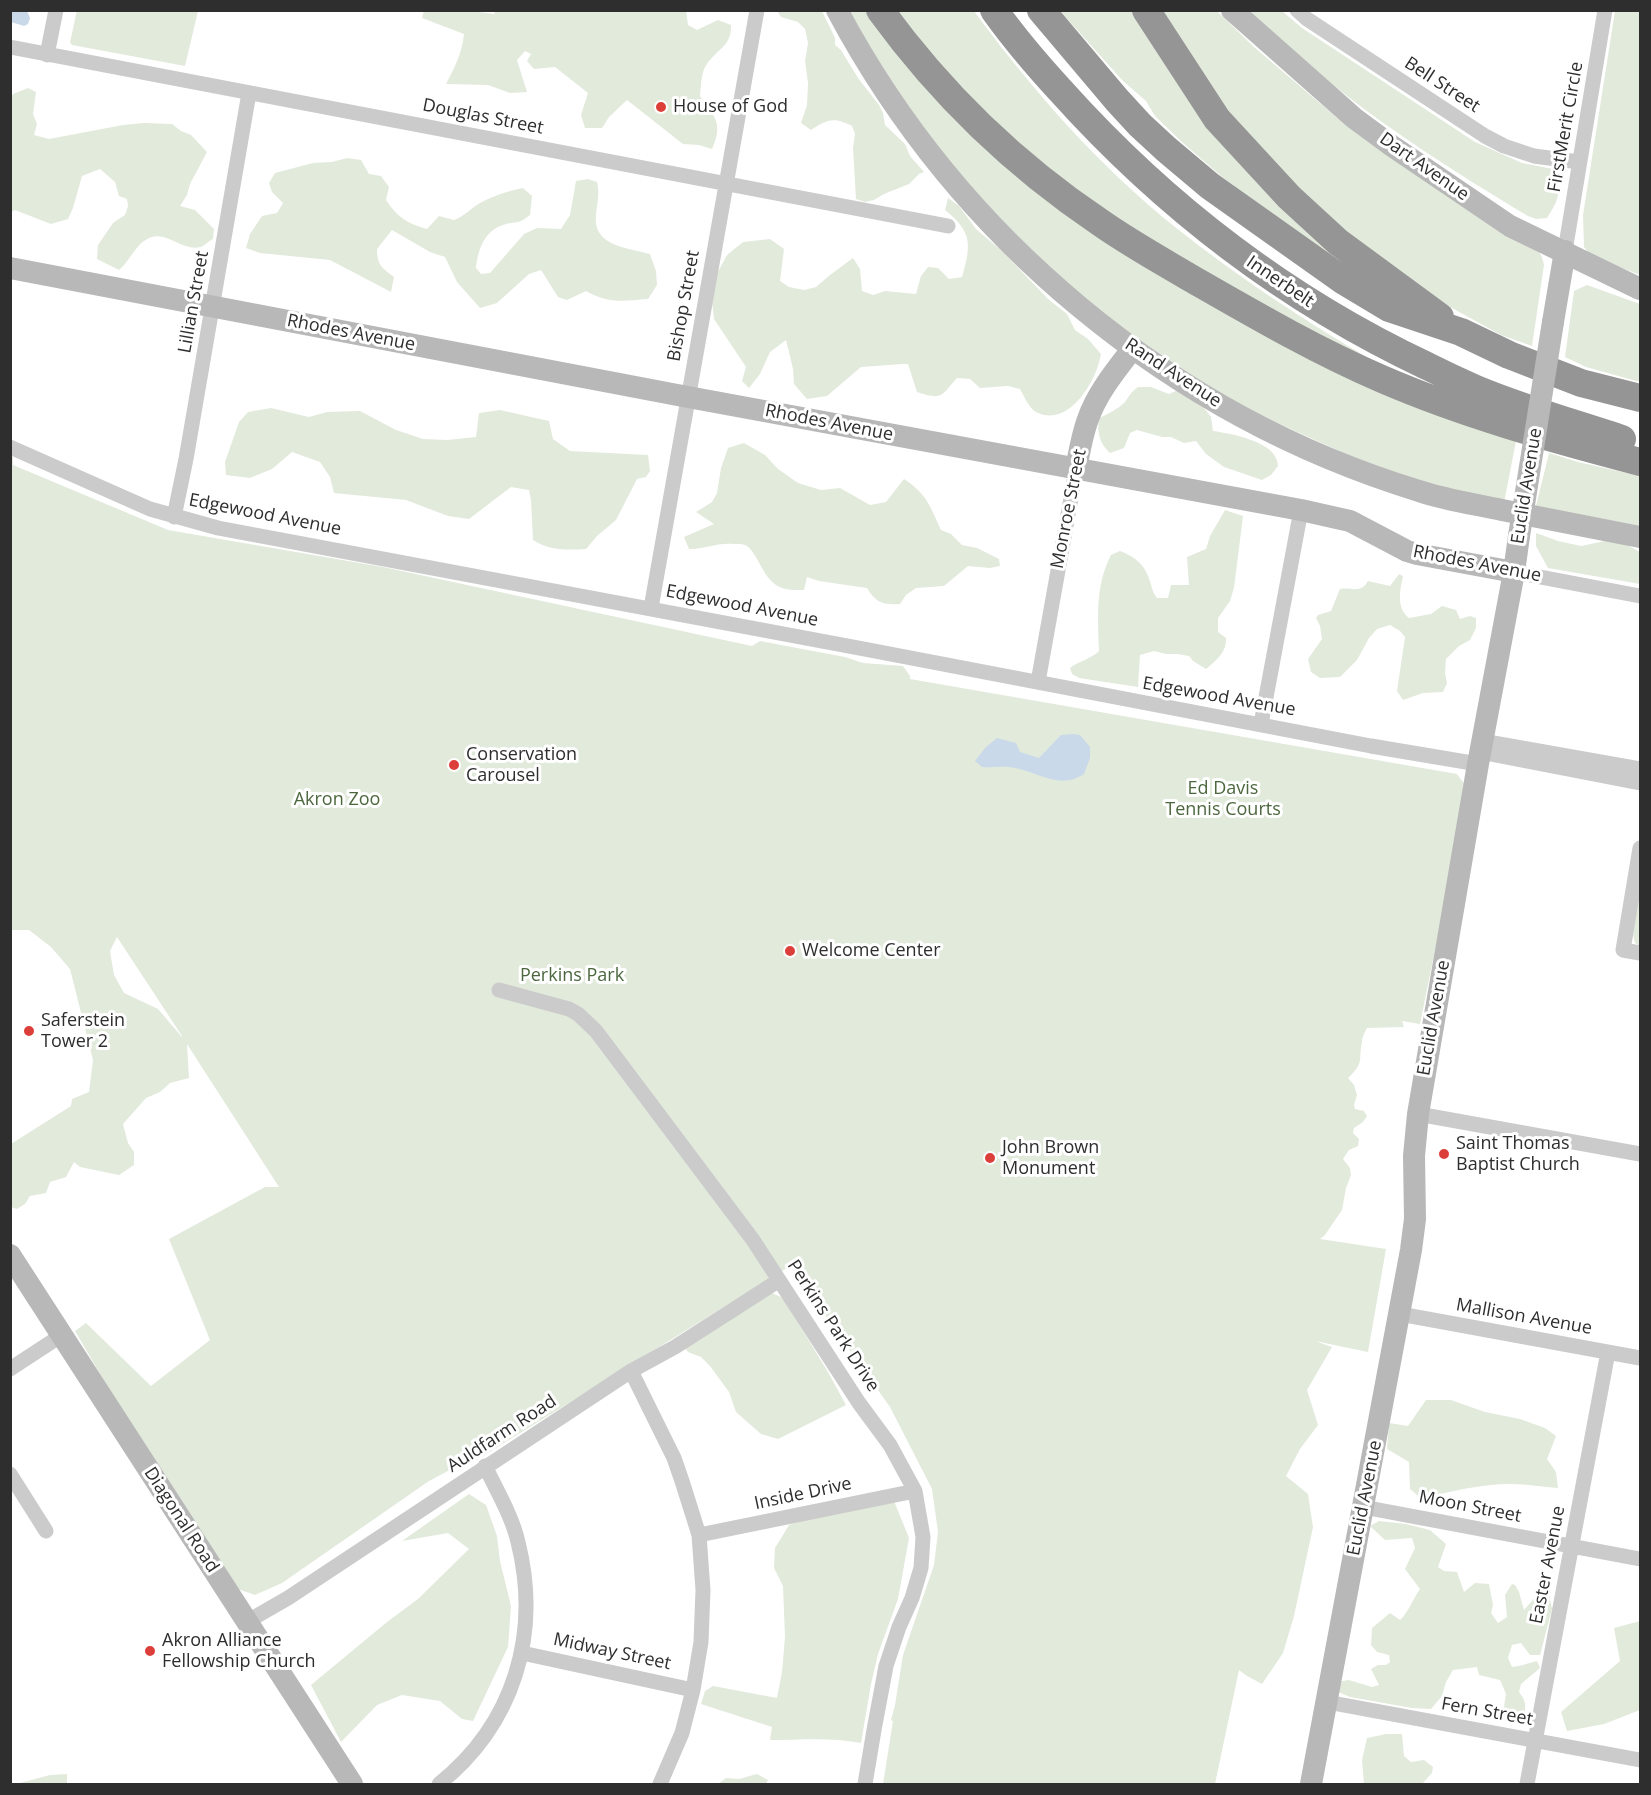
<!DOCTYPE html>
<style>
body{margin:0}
#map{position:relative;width:1651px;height:1795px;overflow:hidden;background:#fff;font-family:"Open Sans",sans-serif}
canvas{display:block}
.frame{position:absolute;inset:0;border:12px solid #2e2e2e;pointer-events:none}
</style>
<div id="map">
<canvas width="1651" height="1795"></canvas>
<div class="frame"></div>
</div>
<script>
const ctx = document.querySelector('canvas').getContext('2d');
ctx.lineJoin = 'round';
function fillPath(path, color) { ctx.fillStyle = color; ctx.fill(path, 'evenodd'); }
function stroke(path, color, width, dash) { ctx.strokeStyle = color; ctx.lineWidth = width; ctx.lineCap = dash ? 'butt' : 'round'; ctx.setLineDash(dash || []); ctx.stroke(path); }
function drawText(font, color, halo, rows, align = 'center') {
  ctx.font = font + ' "Open Sans",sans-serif'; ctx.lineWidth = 6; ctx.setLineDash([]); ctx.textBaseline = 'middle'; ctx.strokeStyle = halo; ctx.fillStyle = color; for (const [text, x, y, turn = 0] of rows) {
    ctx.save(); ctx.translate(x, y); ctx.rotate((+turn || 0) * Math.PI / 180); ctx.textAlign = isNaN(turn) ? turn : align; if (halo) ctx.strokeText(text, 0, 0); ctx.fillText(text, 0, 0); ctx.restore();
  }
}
const green = new Path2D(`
 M 77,10 L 198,11 L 185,66 L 72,45 L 70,42 L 71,38 Z
 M 424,10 L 471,11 L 494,14 L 496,10 L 557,10 L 561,12 L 568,10 L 686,10 L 688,25 L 697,30 L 718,20 L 731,25 C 732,46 717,49 707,64 C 701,71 701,87 700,96 C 714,117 724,122 712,149 L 699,145 L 683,144 L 627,100 L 609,117 L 602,128 L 585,128 L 581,115 L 588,93 L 555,67 L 534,69 L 527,61 L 531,54 L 525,51 L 517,60 L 527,92 L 510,93 L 488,85 L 446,84 C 455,67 462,53 464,34 L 422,18 Z
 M 777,11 L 822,11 L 835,38 L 835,45 L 841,50 L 858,78 L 879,105 L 883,113 L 885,125 L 905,144 L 910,156 L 924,172 L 919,174 L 909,184 L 884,194 L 874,200 L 865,202 L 856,199 L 853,148 L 855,134 L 852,126 C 834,117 828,119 811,130 L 801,123 L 807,105 L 808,83 L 805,61 L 808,43 L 805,29 L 798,22 L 781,17 Z
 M 844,11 L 874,11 L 1058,199 L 1516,441 L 1504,503 L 1395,476 L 1224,399 L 1080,298 L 946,164 Z
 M 887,11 L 974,11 C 1032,90 1098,165 1175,227 C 1238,277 1305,321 1375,362 L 1372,367 L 1061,189 Z
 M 1060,11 L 1137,11 L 1327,243 L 1335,263 L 1221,176 L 1183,143 L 1155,116 L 1146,101 L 1123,81 Z
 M 1154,11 L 1217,11 L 1254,47 L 1342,122 L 1538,250 L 1542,257 L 1544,265 L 1532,346 L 1501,335 L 1403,281 L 1247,144 Z
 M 1250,11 L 1282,11 L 1302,28 L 1475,142 L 1522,163 L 1553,169 L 1556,172 L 1553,177 C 1565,189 1555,206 1547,218 L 1536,219 L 1528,216 C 1429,157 1331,93 1250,11 Z
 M 1615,11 L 1640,11 L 1640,275 L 1591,256 L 1584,247 L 1583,215 Z
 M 28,88 L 36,92 L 33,114 L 37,124 L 34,135 L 49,139 L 123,125 L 144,123 L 172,124 L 181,131 L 191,135 L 207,152 L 190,184 L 187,195 L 180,206 L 195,210 L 214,229 L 213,239 C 209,241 205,245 201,247 C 184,252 168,232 152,237 C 136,242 131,260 119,270 L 97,259 L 98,245 L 113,223 L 125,215 L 128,206 L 127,199 L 119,196 L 115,182 L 100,169 L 82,176 L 73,208 L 68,219 L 51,224 L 15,210 L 11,212 L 11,98 L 13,94 Z
 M 347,158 L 361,160 L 369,174 L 381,176 L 389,187 L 386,200 C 398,218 407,223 427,229 L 439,216 L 454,220 C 465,216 472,207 482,202 C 493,196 511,190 523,188 L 532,196 L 530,215 C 516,226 517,220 503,225 C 484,231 478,250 476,268 L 481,274 L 490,273 L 524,234 L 537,228 L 561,229 L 570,215 L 576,181 L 588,179 L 597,182 C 600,196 597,201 596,215 C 592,246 628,248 650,254 L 656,271 L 657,285 L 648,299 C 623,301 609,304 586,291 L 567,300 L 558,297 L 541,270 L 529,274 L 497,303 L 480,308 L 457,282 L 445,257 L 430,252 L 392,230 L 377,249 C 377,265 382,268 394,277 L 391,292 L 330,260 L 260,253 L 246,248 L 250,234 L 262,216 L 277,213 L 283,203 L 272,192 L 269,183 L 275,173 L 313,163 L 332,162 Z
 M 948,198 L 959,206 L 976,229 L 1003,252 L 1048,299 L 1067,314 L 1075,330 L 1088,339 L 1101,354 C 1097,380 1069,429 1036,412 C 1029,408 1024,396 1020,389 L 1008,386 L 980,388 L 970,379 L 957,378 C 941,395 944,401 917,392 L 908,364 L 902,364 L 861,367 L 827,396 L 807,399 L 794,384 L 793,369 L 786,340 L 770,352 L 760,374 L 749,388 L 742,381 L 746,367 L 714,319 L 712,301 L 714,279 L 727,255 L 743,242 L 770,239 L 784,249 L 780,281 L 789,287 L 804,290 L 816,287 L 830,275 L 853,258 L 860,269 L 862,291 L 873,295 L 885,291 L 916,294 L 921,276 L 928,267 L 938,268 L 949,279 L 962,277 C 971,246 973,232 945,210 Z
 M 1587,285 L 1640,304 L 1640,382 L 1586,367 L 1565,357 L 1574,291 Z
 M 1138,387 L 1151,387 L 1169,394 L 1178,390 L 1190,390 L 1211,417 L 1213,431 C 1233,434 1278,442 1278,466 L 1271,475 L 1262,480 L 1224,467 L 1206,454 L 1196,441 L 1184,443 L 1171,437 L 1162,437 L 1137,430 L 1130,433 L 1124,448 L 1110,453 C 1099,443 1097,432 1099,418 C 1108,414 1118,409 1125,402 C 1130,395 1130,393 1138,387 Z
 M 271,408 L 309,417 L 327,412 L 360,411 L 396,430 L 423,439 L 447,440 L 476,437 L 479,413 L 500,410 L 549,421 L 553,439 L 570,451 L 648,455 L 650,471 L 646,477 L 637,479 L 616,520 L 597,536 L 586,549 C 567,550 550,551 533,540 L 531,500 L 529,490 L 511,487 L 469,519 L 448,516 L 406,500 L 334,493 L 330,477 L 320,462 L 292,452 L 272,469 L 250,478 L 226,475 L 225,462 L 239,422 L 248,412 Z
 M 744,443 L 765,455 L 778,469 L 798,483 L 821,490 L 840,488 L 870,505 L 886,502 L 904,479 C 927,494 930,506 941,530 L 951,534 L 962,545 L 977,548 L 999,559 L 1000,566 L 990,568 L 968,566 L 944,586 L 916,588 L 906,595 L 900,604 C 883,605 876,603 867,588 L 819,581 L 807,577 L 804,590 C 775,591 770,583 757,559 C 754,554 750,547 745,545 C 744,544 736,544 735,544 C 718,542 705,549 689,549 L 684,537 L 714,524 L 696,512 L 712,502 L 717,493 L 721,468 L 728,448 Z
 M 1549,453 L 1578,462 L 1640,476 L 1640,526 L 1536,506 Z
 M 10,456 L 13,457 L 13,465 L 168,530 L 383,567 L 752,646 L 760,641 L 845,657 L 863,663 L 903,666 L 910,676 L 910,679 L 1457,774 L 1465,785 L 1446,896 L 1420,1024 L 1402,1021 L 1404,1027 L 1367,1028 C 1365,1032 1362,1037 1362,1042 C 1358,1061 1365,1062 1348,1078 L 1354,1085 L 1357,1095 L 1354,1105 L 1355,1109 L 1364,1111 L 1367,1116 L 1363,1122 L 1354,1128 L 1353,1133 L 1359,1139 L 1358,1146 L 1349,1150 L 1343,1159 L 1350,1168 L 1351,1175 L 1346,1188 L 1342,1210 L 1325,1235 L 1320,1239 L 1386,1249 L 1368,1352 L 1315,1341 L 1332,1347 L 1307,1390 L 1318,1425 L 1300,1449 L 1286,1476 L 1308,1494 L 1313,1527 L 1294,1616 L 1283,1653 L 1262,1684 L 1247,1676 L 1239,1670 L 1215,1784 L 883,1784 L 893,1721 L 891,1720 L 895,1705 L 903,1655 L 934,1565 L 938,1532 L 932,1489 L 890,1407 L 790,1266 L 462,1469 L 459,1465 L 429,1481 L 282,1583 L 255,1595 L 223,1584 L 75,1331 L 86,1323 L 151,1386 L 210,1340 L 169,1239 L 265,1187 L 279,1187 L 187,1044 L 189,1078 L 170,1083 L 160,1092 L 146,1098 L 123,1124 L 128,1143 L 134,1152 L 134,1165 L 119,1175 L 80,1167 L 74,1162 L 66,1177 L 50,1182 L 46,1193 L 30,1196 L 25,1204 L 17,1209 L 11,1207 L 11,1144 L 71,1106 L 72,1099 L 89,1092 L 93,1060 L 70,969 L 51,947 L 29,930 L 11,930 ZM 117,937 L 182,1036 L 182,1037 L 158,1009 L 124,993 L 114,975 L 110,951 Z
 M 1225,510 L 1243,516 L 1234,588 L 1230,601 L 1218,618 L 1218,632 L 1226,638 C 1227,652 1216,661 1206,669 L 1193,661 L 1189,656 L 1178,654 L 1166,654 L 1154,651 L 1140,655 L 1138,687 L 1079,678 L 1072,674 L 1070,668 C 1079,661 1091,659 1099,651 C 1098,617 1095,586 1111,555 L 1120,551 C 1132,555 1144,564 1148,576 C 1152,585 1151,590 1157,598 L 1168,598 L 1171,585 L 1189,585 L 1187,557 L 1206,549 L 1210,536 Z
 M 1536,533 L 1558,541 L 1581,546 L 1605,541 L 1621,542 L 1640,552 L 1640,584 L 1548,568 L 1536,546 Z
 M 1399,574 L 1403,576 C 1400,590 1396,608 1409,618 L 1431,614 L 1442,606 L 1456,610 L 1460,619 L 1470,616 L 1476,618 L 1476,628 L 1470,640 L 1459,646 L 1446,659 L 1445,673 L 1447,683 L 1443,692 L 1423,693 L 1403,700 L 1397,691 L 1405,637 L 1400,631 L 1390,625 L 1377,629 L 1369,638 L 1357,660 L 1340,677 L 1320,678 L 1311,672 L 1308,659 L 1322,639 L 1320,626 L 1316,618 L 1318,615 L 1331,611 L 1340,589 C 1352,587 1361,594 1368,581 L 1390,586 Z
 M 1640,888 L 1640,946 C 1636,944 1635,944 1634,939 C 1631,925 1638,902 1640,888 Z
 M 772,1293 L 783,1298 L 828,1372 L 846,1405 L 778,1439 L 761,1434 L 736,1412 L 729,1392 L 710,1366 L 701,1357 L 688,1352 L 685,1348 Z
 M 1426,1400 L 1451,1400 L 1485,1412 L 1520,1419 L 1545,1428 L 1556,1436 L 1547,1459 L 1556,1472 L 1558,1488 C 1543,1487 1527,1484 1511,1484 C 1481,1484 1451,1491 1422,1499 L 1410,1489 L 1409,1462 L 1387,1449 L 1389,1423 L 1408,1426 Z
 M 469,1494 L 486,1505 L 497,1536 L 500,1561 L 511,1606 L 508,1647 L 473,1721 L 462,1719 L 440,1701 L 402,1695 L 377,1705 L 341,1742 L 311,1685 L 387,1622 L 418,1599 L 469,1549 L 448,1533 L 402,1541 Z
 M 894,1501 L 909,1538 L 898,1599 L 878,1654 L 871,1684 L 861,1743 C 832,1737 800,1740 770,1740 L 772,1727 L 701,1704 L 705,1691 L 713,1686 L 777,1698 L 782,1672 L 785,1637 L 783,1586 L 774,1568 L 775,1548 L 789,1525 L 813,1516 Z
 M 1379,1521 L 1406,1524 L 1430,1530 L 1446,1544 L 1438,1567 L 1444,1571 L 1457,1572 L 1464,1592 L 1475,1583 L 1489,1584 L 1493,1605 L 1491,1613 L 1498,1623 L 1507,1617 L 1505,1595 L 1512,1584 L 1515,1585 L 1519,1592 L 1524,1610 L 1540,1592 L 1549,1594 L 1552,1609 L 1540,1655 L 1530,1655 L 1521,1643 L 1512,1645 L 1508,1658 L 1512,1667 C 1522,1666 1528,1663 1537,1661 L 1540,1668 L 1521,1684 L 1519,1692 C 1528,1703 1526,1710 1521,1722 L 1504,1720 L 1503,1713 L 1506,1694 L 1500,1680 L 1479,1675 L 1477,1667 L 1453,1670 L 1446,1682 L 1442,1696 L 1431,1709 L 1412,1708 L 1350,1697 L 1336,1691 L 1337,1682 L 1349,1680 L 1372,1687 L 1379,1685 L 1371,1669 L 1378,1665 L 1386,1665 L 1390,1662 L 1389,1655 L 1377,1652 L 1371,1645 L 1372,1628 L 1390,1613 L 1400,1620 C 1408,1613 1413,1599 1420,1589 L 1405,1569 L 1415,1548 L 1412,1538 L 1385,1540 L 1370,1526 Z
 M 1640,1621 L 1640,1710 L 1604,1724 L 1567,1731 L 1561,1712 L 1620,1661 L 1614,1628 Z
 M 1386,1734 L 1402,1734 L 1404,1756 L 1411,1762 L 1424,1760 L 1433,1767 L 1432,1773 L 1423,1783 L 1424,1784 L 1364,1784 L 1362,1760 L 1367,1738 Z
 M 67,1774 L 67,1784 L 16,1784 L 50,1775 Z
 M 757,1774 L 768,1780 L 766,1784 L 718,1784 L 726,1778 L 739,1779 Z`);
const water = new Path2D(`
 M 27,11 L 30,18 L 28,24 L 24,26 L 11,22 L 11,12 Z
 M 1073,734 L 1080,735 L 1090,747 L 1090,758 L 1084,774 C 1059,790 1041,773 1015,768 C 1004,765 993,768 982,767 L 975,761 L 985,748 L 997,738 L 1016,743 L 1020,752 L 1039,758 L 1061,735 Z`);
const street = new Path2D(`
 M 1297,10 L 1307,19 L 1485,136 L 1504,146 L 1534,156 L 1579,162
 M 10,47 L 948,226
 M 47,55 L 56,10
 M 1565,251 L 1605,10
 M 10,447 L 150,509 L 218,528 L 864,649 L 1371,746 L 1478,764
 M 174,517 L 186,459 L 249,93
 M 1514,572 L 1640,596
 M 651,608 L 757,10
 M 1038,682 L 1076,470
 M 1261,724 L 1301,510
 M 1482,741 L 1640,769
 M 1480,752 L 1640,783
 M 1640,848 L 1623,950 L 1640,953
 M 499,990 L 569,1009 L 578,1014 L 596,1031 L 753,1240 L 859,1403 L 890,1445 L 915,1491 L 923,1537 L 921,1568 L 912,1598 L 899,1627 L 886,1666 L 874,1730 L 865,1784
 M 1418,1114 L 1640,1154
 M 1400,1314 L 1640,1358
 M 10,1369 L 62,1335
 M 631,1371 L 674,1458 L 682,1481 L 699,1535 L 703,1590 L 701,1642 L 693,1690 L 682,1733 L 660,1784
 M 10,1474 L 46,1531
 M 1363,1507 L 1640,1559
 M 699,1535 L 915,1491
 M 248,1621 L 288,1598 L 631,1371 L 675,1347 L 778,1281
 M 522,1653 L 693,1690
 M 1327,1702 L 1640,1760
 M 439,1784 C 514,1724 541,1634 518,1542 C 512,1516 497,1491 485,1466
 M 1527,1784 L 1608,1352`);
const secondary = new Path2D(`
 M 837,10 C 959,239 1171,415 1419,491 C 1446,500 1474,504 1502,510 C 1548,519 1594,528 1640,537
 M 1232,10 L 1354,118 L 1392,146 L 1510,226 L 1640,289
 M 10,268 L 688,397 L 1301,510 L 1350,521 L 1407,551 L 1417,554 L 1514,572
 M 1553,322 L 1565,251
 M 1076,470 C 1079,453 1082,435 1088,419 C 1097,393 1116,370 1133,348
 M 10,1255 L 352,1784
 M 1311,1784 L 1411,1250 L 1415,1219 L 1414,1156 L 1418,1114 L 1478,764 L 1514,572 L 1519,536`);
const highway = new Path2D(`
 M 880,10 C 941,94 1016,166 1101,223 C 1131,244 1162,261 1194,280 C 1255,315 1317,351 1382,379 C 1465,415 1553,439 1640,462
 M 994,10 C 1014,38 1037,65 1060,90 C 1164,206 1287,300 1427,366 C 1443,374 1460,382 1476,389 C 1524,409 1574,423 1622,439
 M 1041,10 L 1117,100 L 1140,125 L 1166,149 L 1210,186 L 1344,281 L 1389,308 L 1461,332 L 1509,355 L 1581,383 L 1640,398
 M 1146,10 L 1217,119 L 1289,197 L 1338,242 L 1440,317`);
const secondaryBridge = new Path2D(`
 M 1519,536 L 1553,322`);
const markers = [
 [661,107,6,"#dc3f39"],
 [454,765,6,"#dc3f39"],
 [790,951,6,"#dc3f39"],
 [29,1031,6,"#dc3f39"],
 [1444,1154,6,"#dc3f39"],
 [990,1158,6,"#dc3f39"],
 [150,1651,6,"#dc3f39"]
];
const streetNames = [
 ["Bell Street",1442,85,33],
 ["Douglas Street",483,117,11],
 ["FirstMerit Circle",1566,127,-80],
 ["Dart Avenue",1424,167,35],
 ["Innerbelt",1280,282,34],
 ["Lillian Street",194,302,-80],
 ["Bishop Street",684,306,-80],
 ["Rhodes Avenue",351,333,11],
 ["Rand Avenue",1173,373,33],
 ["Rhodes Avenue",829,423,11],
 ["Euclid Avenue",1527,486,-81],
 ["Monroe Street",1069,509,-79],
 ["Edgewood Avenue",265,515,11],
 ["Rhodes Avenue",1477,564,11],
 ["Edgewood Avenue",742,606,11],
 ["Edgewood Avenue",1219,697,10],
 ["Euclid Avenue",1434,1018,-80],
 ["Mallison Avenue",1524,1317,10],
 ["Perkins Park Drive",833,1326,57],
 ["Auldfarm Road",502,1434,-33],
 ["Inside Drive",803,1494,-12],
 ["Euclid Avenue",1365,1498,-79],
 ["Moon Street",1470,1507,11],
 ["Diagonal Road",181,1520,57],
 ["Easter Avenue",1548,1565,-79],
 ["Midway Street",612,1652,12],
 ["Fern Street",1487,1712,10]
];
const poiNames = [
 ["House of God",673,107],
 ["Conservation",466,755],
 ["Carousel",466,776],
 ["Welcome Center",802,951],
 ["Saferstein",41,1021],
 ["Tower 2",41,1042],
 ["Saint Thomas",1456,1144],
 ["Baptist Church",1456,1165],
 ["John Brown",1002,1148],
 ["Monument",1002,1169],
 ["Akron Alliance",162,1641],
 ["Fellowship Church",162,1662]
];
const parkNames = [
 ["Ed Davis",1223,789],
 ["Tennis Courts",1223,810],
 ["Akron Zoo",337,800],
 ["Perkins Park",572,976]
];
fillPath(green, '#e2eadc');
fillPath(water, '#c9d9e9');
stroke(street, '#cbcbcb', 15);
stroke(secondary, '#b8b8b8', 22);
stroke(highway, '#959595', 28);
stroke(secondaryBridge, '#b8b8b8', 22);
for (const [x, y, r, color] of markers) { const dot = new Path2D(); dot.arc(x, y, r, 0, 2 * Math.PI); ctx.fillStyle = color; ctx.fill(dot); stroke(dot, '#fff', 2); }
drawText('18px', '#2e2e2e', '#fff', streetNames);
drawText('18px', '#2e2e2e', '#fff', poiNames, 'left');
drawText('18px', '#4c673e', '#fff', parkNames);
</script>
